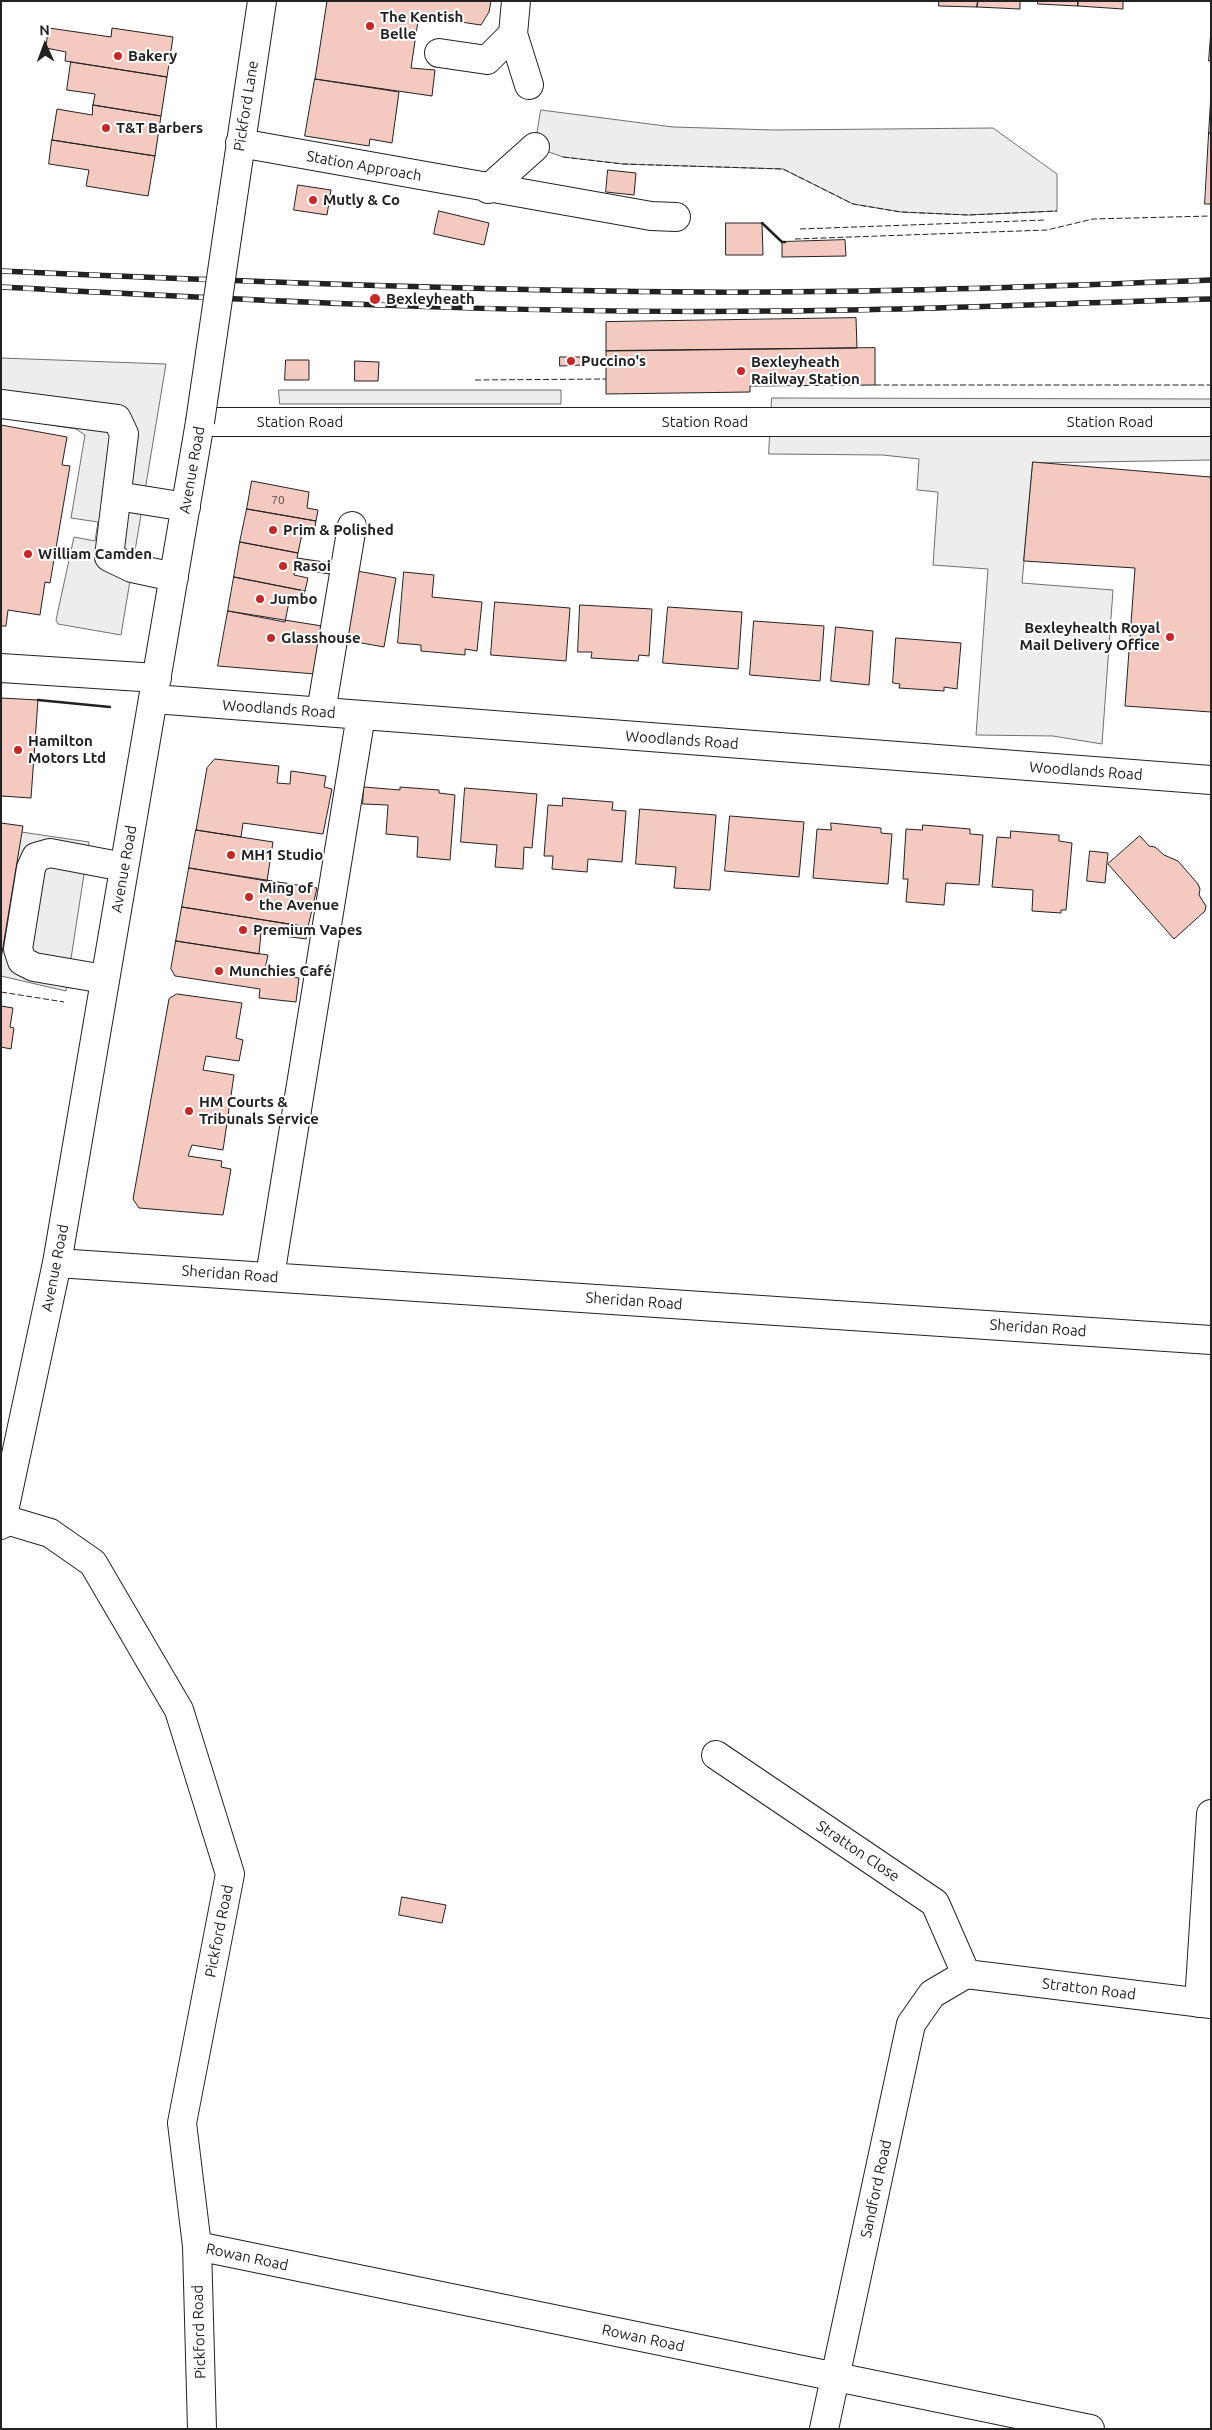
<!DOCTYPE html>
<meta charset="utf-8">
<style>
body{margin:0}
#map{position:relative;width:1212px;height:2430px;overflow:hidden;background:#fff;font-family:Ubuntu,sans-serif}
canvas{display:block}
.frame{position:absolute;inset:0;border:2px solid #222;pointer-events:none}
.north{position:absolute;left:20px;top:20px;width:50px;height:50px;-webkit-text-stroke:4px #fff;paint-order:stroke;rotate:358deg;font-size:14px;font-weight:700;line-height:20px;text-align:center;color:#222}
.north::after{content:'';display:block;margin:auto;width:18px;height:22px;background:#222;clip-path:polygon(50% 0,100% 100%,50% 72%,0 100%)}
</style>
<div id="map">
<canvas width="1212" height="2430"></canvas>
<div class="frame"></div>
<div class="north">N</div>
</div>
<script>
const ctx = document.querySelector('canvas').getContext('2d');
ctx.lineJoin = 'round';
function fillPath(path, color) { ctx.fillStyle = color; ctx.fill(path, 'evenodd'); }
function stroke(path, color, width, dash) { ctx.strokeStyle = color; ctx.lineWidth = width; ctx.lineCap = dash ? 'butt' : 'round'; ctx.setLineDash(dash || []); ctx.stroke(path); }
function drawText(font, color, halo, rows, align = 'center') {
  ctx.font = font + ' Ubuntu,sans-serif'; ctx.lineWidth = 4; ctx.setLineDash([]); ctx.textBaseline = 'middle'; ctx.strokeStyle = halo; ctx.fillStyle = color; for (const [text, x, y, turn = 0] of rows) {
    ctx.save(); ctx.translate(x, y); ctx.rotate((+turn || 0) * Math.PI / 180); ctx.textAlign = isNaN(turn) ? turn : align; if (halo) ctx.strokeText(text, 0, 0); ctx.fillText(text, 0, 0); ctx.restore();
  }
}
const parking = new Path2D(`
 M 541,110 L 673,127 L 774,130 L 993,128 L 1057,174 L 1057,211 L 968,215 L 901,212 L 853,204 L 783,169 L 623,164 L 563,157 L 535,147 Z
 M 1,358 L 166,364 L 121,635 L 58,624 L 56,620 L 74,537 L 95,541 L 98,522 L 71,518 L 85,435 L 76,429 L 1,417 Z
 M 279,390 L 561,390 L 561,404 L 280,404 Z
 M 772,398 L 1211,399 L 1211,460 L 1033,463 L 1022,583 L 1113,590 L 1102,744 L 1053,736 L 976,735 L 988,569 L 933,565 L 938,492 L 917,490 L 919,459 L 883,455 L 769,454 Z
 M 1,829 L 89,842 L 66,991 L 1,976 Z`);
const building = new Path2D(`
 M 491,1 L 489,12 L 481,25 L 413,15 L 411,19 L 418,21 L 411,68 L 435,70 L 432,96 L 315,79 L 327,1 Z
 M 939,1 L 978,1 L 977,7 L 939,6 Z
 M 978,1 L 1020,1 L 1020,9 L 977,7 Z
 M 1038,1 L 1078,1 L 1078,6 L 1038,4 Z
 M 1078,1 L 1123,1 L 1123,9 L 1078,6 Z
 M 49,28 L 111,37 L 112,28 L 173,37 L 167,77 L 65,61 L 66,52 L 46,48 Z
 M 1211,30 L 1211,61 L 1209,61 Z
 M 71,62 L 167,77 L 161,116 L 93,105 L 95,94 L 67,90 Z
 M 315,79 L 399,92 L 392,143 L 370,139 L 369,146 L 305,136 Z
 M 1211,94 L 1211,133 L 1209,133 Z
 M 93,105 L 161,116 L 155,156 L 52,140 L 57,109 L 92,115 Z
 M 1209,133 L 1211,133 L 1211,204 L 1205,204 Z
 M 52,140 L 155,156 L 148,196 L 86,186 L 89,170 L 49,164 Z
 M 608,170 L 636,173 L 634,195 L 606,192 Z
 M 298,185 L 331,190 L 327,215 L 294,210 Z
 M 439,211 L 489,223 L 484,245 L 434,234 Z
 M 726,223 L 762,223 L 763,255 L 726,255 Z
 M 845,240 L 846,256 L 782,257 L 782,242 Z
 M 856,318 L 857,348 L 606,351 L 606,322 Z
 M 875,348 L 875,385 L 750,386 L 750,392 L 606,394 L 606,351 Z
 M 560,357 L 582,357 L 582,365 L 560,366 Z
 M 286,360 L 309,360 L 309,380 L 285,380 Z
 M 355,361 L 379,362 L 378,381 L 355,381 Z
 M 1,425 L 67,437 L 62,465 L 70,466 L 50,583 L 45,582 L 40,615 L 8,610 L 6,626 L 1,626 Z
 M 1033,462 L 1210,477 L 1211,472 L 1211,712 L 1125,706 L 1135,568 L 1024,561 Z
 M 252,481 L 309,492 L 307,508 L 318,510 L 316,521 L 247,509 Z
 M 247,509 L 316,521 L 314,531 L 303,529 L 298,553 L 240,542 Z
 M 240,542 L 298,553 L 297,558 L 331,563 L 329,574 L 295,568 L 294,575 L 308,578 L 305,591 L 234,577 Z
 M 357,571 L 396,578 L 384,647 L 345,640 Z
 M 404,572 L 434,575 L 432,597 L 482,602 L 477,651 L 465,649 L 465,655 L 421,651 L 421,645 L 398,643 Z
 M 234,577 L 305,591 L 303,600 L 290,597 L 285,622 L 228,611 Z
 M 495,602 L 570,608 L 566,661 L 491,655 Z
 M 580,605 L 652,609 L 649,656 L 639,655 L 638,661 L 591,658 L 592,652 L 578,652 Z
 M 668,607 L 742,612 L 738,669 L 663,663 Z
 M 228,611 L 322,626 L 315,674 L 218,666 Z
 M 754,621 L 824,626 L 820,681 L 750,675 Z
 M 836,627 L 873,631 L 869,685 L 831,681 Z
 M 896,638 L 961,643 L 957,689 L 944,687 L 944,691 L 899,688 L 900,684 L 893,683 Z
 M 1,698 L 38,700 L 31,798 L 1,796 Z
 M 215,759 L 279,766 L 277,783 L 290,784 L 291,771 L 326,776 L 324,787 L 332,789 L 323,834 L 243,823 L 241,837 L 196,830 L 207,768 Z
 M 364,787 L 400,790 L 400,787 L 439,790 L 439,793 L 455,795 L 450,860 L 417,857 L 418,837 L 386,834 L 388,805 L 363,804 Z
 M 465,788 L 537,794 L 532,848 L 524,847 L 523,869 L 495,867 L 497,845 L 461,842 Z
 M 563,798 L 613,802 L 612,810 L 626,811 L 622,862 L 588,859 L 587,872 L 552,869 L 553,856 L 544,856 L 548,805 L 562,806 Z
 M 640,809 L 716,815 L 710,890 L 674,888 L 676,867 L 636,864 Z
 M 730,816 L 804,822 L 799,877 L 725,871 Z
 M 1,823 L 23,826 L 1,959 Z
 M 831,823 L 881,828 L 881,833 L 892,834 L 888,884 L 813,878 L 817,829 L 831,830 Z
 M 923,825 L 970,829 L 970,834 L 983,835 L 979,885 L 946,883 L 944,905 L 906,902 L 908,879 L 903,879 L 906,829 L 922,830 Z
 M 196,830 L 273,842 L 267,881 L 189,868 Z
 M 1011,831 L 1059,835 L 1059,841 L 1072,843 L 1066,910 L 1061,910 L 1061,913 L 1032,911 L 1033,890 L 992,887 L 997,837 L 1010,838 Z
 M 1140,836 L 1149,846 L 1155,847 L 1164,855 L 1178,861 L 1198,884 L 1200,889 L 1199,895 L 1206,906 L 1205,911 L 1174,939 L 1108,864 Z
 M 1090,851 L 1108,853 L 1105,883 L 1087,881 Z
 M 189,868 L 317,888 L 308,927 L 182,907 Z
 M 182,907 L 308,927 L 306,939 L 261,933 L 259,954 L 176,941 Z
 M 176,941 L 268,955 L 264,974 L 299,978 L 296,1002 L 259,998 L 260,989 L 175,976 L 171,969 Z
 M 177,994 L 242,1003 L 236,1038 L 243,1040 L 239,1061 L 206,1056 L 203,1070 L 234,1075 L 223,1150 L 192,1145 L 188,1156 L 222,1161 L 221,1167 L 231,1169 L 223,1215 L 139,1208 L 133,1199 L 169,999 Z
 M 1,1006 L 13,1008 L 10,1027 L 14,1028 L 11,1049 L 1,1047 Z
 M 402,1897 L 446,1905 L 442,1923 L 399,1915 Z`);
const minor = new Path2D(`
 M 516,1 L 513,34 L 529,85
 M 439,53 L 487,60 L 513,34
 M 240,143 L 651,216 L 676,217
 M 488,189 L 535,147
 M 231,210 L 262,1
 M 1,404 L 117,419 L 124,434 L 109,557 L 132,568 L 174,577
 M 117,496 L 186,507
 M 1,668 L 157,678
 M 154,699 L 1211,780
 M 321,712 L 352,526
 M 104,979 L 34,967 L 22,961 L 18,949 L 31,868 L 36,857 L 50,853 L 124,867
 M 57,1263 L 1211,1340
 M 270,1276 L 361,715
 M 3,1519 L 50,1533 L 93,1563 L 179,1710 L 230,1874 L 182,2123 L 197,2246 L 202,2429
 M 1,1525 L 57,1263 L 200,422 L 1211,422
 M 716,1755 L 935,1903 L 966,1974
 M 966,1974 L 1211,2004
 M 1199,2003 L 1211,1814
 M 197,2246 L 1090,2429
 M 824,2429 L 911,2024 L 932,1994 L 966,1974`);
const rail = new Path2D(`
 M 1,271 C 204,280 406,288 609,291 C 809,295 1010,288 1211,280
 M 1,287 C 260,301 520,314 779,311 C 923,310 1067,303 1211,299`);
const minorBridge = new Path2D(`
 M 200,422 L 231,210`);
const fence = new Path2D(`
 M 563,157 L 623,164 L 783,169 L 853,204 L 901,212 L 968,215 L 1057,211
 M 800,229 L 1046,220
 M 795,239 L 1047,230 L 1093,219 L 1211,216
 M 475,380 L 606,379
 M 875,385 L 1211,385
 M 1,992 L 64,1002`);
const wall = new Path2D(`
 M 762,223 L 782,242 L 785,242
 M 38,700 L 110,707`);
const markers = [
 [370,26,5,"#c62828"],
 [118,56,5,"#c62828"],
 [106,128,5,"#c62828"],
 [313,200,5,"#c62828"],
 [375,299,6,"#c62828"],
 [571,361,5,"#c62828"],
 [741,371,5,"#c62828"],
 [273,530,5,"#c62828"],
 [28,554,5,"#c62828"],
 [283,566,5,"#c62828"],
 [260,599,5,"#c62828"],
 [1170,637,5,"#c62828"],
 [271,638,5,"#c62828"],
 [18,750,5,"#c62828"],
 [231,855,5,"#c62828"],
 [249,897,5,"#c62828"],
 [243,930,5,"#c62828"],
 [219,971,5,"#c62828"],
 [189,1111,5,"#c62828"]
];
const numberNames = [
 ["70",278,500]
];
const poiNames = [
 ["The Kentish",380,17],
 ["Belle",380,34],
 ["Bakery",128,56],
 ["T&T Barbers",116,128],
 ["Mutly & Co",323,200],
 ["Bexleyheath",386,299],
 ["Puccino's",581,361],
 ["Bexleyheath",751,362],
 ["Railway Station",751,379],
 ["Prim & Polished",283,530],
 ["William Camden",38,554],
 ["Rasoi",293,566],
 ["Jumbo",270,599],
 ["Bexleyhealth Royal",1160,628,"right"],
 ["Mail Delivery Office",1160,645,"right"],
 ["Glasshouse",281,638],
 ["Hamilton",28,741],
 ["Motors Ltd",28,758],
 ["MH1 Studio",241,855],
 ["Ming of",259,888],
 ["the Avenue",259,905],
 ["Premium Vapes",253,930],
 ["Munchies Café",229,971],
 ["HM Courts &",199,1102],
 ["Tribunals Service",199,1119]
];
const streetNames = [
 ["Pickford Lane",246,106,-81],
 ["Station Approach",364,166,10],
 ["Station Road",300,422],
 ["Station Road",705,422],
 ["Station Road",1110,422],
 ["Avenue Road",192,470,-80],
 ["Woodlands Road",279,709,4],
 ["Woodlands Road",682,740,4],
 ["Woodlands Road",1086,771,4],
 ["Avenue Road",124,869,-80],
 ["Avenue Road",55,1268,-79],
 ["Sheridan Road",230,1274,4],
 ["Sheridan Road",634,1301,4],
 ["Sheridan Road",1038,1328,4],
 ["Stratton Close",858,1851,34],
 ["Pickford Road",219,1931,-79],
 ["Stratton Road",1089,1989,7],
 ["Sandford Road",876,2189,-78],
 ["Rowan Road",247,2257,12],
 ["Pickford Road",199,2332,-92],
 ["Rowan Road",643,2338,12]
];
fillPath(parking, '#ededed');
stroke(parking, '#6f6f6f', 1);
fillPath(building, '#f3c9c0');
stroke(building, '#222', 1);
stroke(minor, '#222', 30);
stroke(minor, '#fff', 28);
stroke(rail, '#222', 5.5);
stroke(rail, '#fff', 4, [11]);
stroke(minorBridge, '#222', 30, []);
stroke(minorBridge, '#fff', 28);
stroke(fence, '#222', 1, [6, 2.5]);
stroke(wall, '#222', 2.5);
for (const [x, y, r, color] of markers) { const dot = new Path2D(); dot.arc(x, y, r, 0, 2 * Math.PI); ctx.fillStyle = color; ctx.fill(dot); stroke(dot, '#fff', 2); }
drawText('12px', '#564c4a', null, numberNames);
drawText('bold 15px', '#222', '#fff', poiNames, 'left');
drawText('15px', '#222', '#fff', streetNames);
</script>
